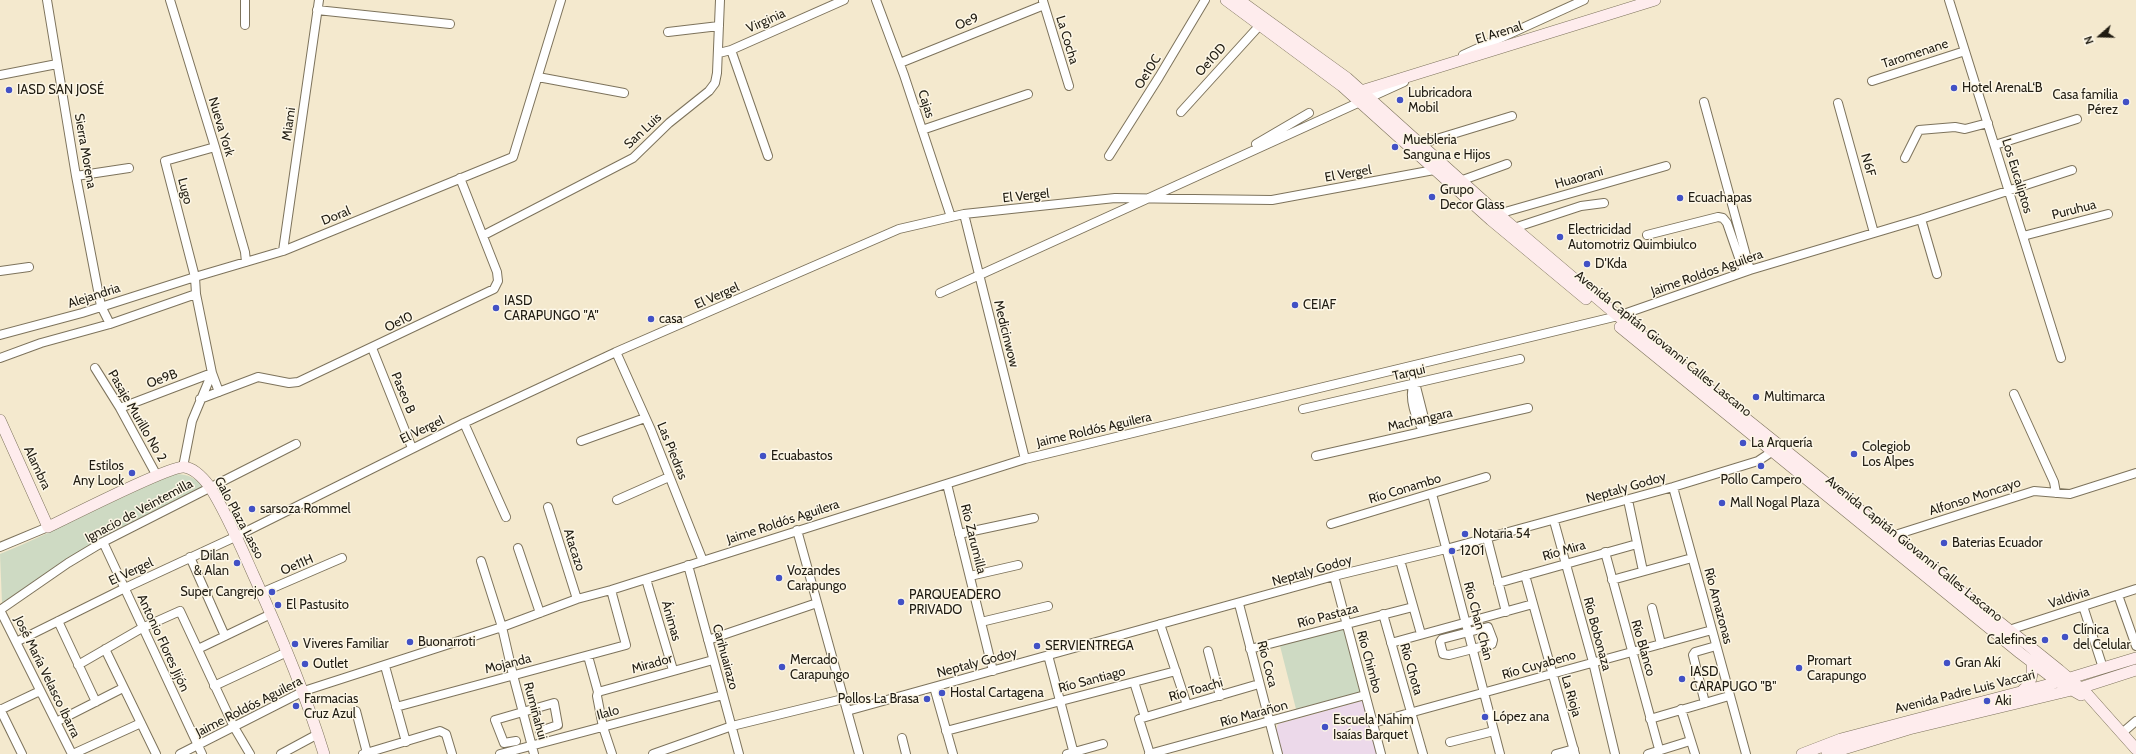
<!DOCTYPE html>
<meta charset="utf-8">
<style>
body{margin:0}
#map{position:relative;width:2136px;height:754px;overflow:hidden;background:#f4e9ce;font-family:Cabin,sans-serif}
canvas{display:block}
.north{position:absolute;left:2080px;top:16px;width:40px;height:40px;-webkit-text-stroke:3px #fdf7e7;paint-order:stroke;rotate:250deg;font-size:11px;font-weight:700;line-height:16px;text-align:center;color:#201c12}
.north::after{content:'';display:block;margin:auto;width:14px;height:18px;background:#201c12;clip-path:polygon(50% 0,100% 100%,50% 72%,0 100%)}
</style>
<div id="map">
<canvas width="2136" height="754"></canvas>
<div class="north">N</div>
</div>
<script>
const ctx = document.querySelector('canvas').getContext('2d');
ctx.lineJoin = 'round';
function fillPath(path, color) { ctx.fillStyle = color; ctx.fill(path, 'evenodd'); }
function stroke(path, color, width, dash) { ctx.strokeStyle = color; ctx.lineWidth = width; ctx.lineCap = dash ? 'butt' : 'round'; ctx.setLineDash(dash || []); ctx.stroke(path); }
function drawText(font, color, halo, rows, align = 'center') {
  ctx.font = font + ' Cabin,sans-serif'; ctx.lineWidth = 3; ctx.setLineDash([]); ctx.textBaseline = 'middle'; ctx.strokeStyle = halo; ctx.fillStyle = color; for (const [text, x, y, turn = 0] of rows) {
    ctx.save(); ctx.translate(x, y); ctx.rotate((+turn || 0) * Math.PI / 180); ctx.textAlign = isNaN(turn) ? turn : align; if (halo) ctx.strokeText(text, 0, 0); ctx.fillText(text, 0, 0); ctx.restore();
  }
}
const education = new Path2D(`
 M 1365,700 L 1379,754 L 1283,754 L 1276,731 L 1278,724 Z`);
const green = new Path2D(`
 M 175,474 C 188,474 196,478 205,488 L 36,580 L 2,603 L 0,554 C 59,530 116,498 175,474 Z
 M 1344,624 L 1363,692 L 1297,713 L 1279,642 Z`);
const street = new Path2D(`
 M 47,0 L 76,176 L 101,306 L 110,324
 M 170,0 L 215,147 L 245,252 L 246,262
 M 245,0 L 245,25
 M 876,0 L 904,75 L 951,217
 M 1949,0 L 2061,358
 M 1043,1 L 1069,86
 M 317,10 L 450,24
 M 668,32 L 719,26
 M 731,50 L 768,156
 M 719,53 L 731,50 L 844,0
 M 1463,55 L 1584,0
 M 900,63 L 1044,5
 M 0,75 L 57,64
 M 538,77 L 624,93
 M 1872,81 L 1965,51
 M 1704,102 L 1750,270
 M 1838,103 L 1874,233
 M 1181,112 L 1260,25
 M 922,130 L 1028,94
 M 1256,144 L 1309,113
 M 1420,144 L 1512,116
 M 1995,145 L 2077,119
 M 1109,156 L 1159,77 L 1205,0
 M 1905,158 L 1919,130 L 1955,127 L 1965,129 L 1988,123
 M 76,176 L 129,168
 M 1460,181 L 1507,164
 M 964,214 L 1025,459
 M 1498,214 L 1666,166
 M 1921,219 L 1937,274
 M 1514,228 L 1581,206 L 1604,203
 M 484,235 L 633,158 L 669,123 L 709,91 L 715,83 L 717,73 L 720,0
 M 1647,235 L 1718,217 L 1723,218 L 1727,223 L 1744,272
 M 2023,236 L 2108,214
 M 283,251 L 319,0
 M 0,271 L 29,267
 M 940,293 L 1404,82
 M 0,335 L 82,313 L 195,277 L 283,251 L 513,157 L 561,0
 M 372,348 L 412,448
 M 616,352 L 651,430 L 703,561
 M 0,358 L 41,343 L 110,324 L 196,294
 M 1411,367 L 1425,422 L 1424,431
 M 95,368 L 120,408 L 157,476
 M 1414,384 C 1408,396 1416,421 1424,431
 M 2014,394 L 2054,482 L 2056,493
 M 200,399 L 258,377 L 289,383 L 298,382 L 494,289 L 498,281 L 497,272 L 460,178
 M 120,408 L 212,373 L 219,392
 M 1303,409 L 1520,359
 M 464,423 L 506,517
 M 581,441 L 645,418
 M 1316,456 L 1528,408
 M 183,467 L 192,421 L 212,373 L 196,294 L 195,277 L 165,161 L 215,147
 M 947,484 L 993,671
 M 1673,487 L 1746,754
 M 1432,494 L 1500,754
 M 617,500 L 669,477
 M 1628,500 L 1643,571
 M 548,507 L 577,599
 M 1554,521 L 1593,662 L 1615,754
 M 1331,524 L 1486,477
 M 797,530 L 859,754
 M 959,534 L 1034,518
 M 1892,536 L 2034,491 L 2070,494 L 2136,473
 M 1487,538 L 1506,612
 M 103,542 L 202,754
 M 0,547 L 48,527
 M 518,548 L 540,613
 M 1605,552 L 1659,749
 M 190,557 L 225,636
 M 1400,560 L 1421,634
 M 481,561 L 502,627 L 513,675 L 534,754
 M 688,565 L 739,754
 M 1525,575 L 1575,754
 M 970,576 L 1018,565
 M 1334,576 L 1381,754
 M 646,579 L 673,670
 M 1612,580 L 1692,558
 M 1498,583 L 1637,544
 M 261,593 L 342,558
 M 2118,595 L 2136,646
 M 1239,604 L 1278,754
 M 2083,606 L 2103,668
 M 1652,608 L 1661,644
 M 0,610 L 68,563 L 103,542 L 296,444
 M 0,610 L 72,754
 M 1383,614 L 1423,754
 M 58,621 L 96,702
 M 981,622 L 1048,606
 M 1160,624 L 1187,705
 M 1488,627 L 1493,640 L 1492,644 L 1449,655 L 1443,654 L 1440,642 L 1442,639 Z
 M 2009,630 L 2136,589
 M 708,640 L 817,603
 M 16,642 L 125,588 L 235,537 L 464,423 L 616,352 L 899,229 L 964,214 L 1115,198 L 1272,200 L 1434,170
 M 1391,643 L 1533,604
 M 105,649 L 156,754
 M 198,649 L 271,614
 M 1250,649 L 1413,607
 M 1208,651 L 1220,696
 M 1048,655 L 1074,754
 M 588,656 L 598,692 L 597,696 L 603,727 L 612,754
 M 78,665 L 142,628 L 180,611 L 234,727 L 250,754
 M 385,666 L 406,742
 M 1134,682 L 1145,717
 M 214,686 L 287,652
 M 934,687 L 953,754
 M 598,692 L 713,660
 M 1705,703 L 1693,655 L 1695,652 L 1716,646
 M 396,707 L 626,645 L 611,590
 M 0,709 L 22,754
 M 1681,709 L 1695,754
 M 0,710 L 40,691
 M 356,711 L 367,753
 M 847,711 L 1334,576 L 1446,549 L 1673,487 L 1758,461 L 1776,449
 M 1650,719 L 1729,696
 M 56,722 L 123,688
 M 1373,723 L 1712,630
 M 946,731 L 1176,671
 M 2122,733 L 2136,721
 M 902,738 L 906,754
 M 516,741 L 504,743 L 495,720 L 554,703 L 558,725 L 540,731
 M 1450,742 L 1494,731
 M 73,754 L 141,723
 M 180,754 L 304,691 L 502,627 L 577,599 L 611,590 L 1025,459 L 1618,316 L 1750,270 L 1921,219 L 2072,170
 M 281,754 L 318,734
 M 363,754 L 440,731 L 446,734 L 452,754
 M 500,754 L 723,695
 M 653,754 L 732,726 L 843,699
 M 1067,754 L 1103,744
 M 1149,754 L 1365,695
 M 1150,754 L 1139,719 L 1259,684
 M 1556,754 L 1574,749
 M 1648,754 L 1690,741`);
const secondary = new Path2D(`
 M 1226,0 L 1342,86 L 1491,220 L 1586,299
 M 1239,0 L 1347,78 L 1498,214 L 1618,316 L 2059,670 L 2087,694 L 2136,749
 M 1358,92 L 1655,0
 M 1620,327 L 2020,653 L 2058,682 L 2081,695
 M 0,420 L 48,527 C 69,517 169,466 184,467 C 194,468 204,479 210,487 C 227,514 240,545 253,574 C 280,633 305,692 324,754
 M 2022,691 C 2032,683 2033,674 2032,662
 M 1802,754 L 1841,739 L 2047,685 L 2136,658
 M 1827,754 L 1909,729 L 2080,688 L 2136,670`);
const markers = [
 [1954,88,4,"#4251c5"],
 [9,90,4,"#4251c5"],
 [1400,100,4,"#4251c5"],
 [2126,102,4,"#4251c5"],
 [1395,147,4,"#4251c5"],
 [1432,197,4,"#4251c5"],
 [1680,198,4,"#4251c5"],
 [1560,237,4,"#4251c5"],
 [1587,264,4,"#4251c5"],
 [1295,305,4,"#4251c5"],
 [496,308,4,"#4251c5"],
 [651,319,4,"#4251c5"],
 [1756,397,4,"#4251c5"],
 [1743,443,4,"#4251c5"],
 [1854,454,4,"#4251c5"],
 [763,456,4,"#4251c5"],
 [1761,466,4,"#4251c5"],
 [132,473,4,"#4251c5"],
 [1722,503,4,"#4251c5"],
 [252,509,4,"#4251c5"],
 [1465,534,4,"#4251c5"],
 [1944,543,4,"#4251c5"],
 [1452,551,4,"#4251c5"],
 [237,563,4,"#4251c5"],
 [779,578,4,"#4251c5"],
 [272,592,4,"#4251c5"],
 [901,602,4,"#4251c5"],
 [278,605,4,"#4251c5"],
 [2065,637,4,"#4251c5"],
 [2045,640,4,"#4251c5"],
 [410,642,4,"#4251c5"],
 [295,644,4,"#4251c5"],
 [1037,646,4,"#4251c5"],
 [1947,663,4,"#4251c5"],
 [305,664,4,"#4251c5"],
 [782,667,4,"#4251c5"],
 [1799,668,4,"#4251c5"],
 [1682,679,4,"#4251c5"],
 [942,693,4,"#4251c5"],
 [927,699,4,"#4251c5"],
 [1987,701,4,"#4251c5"],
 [296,706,4,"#4251c5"],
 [1485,717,4,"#4251c5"],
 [1325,727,4,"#4251c5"]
];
const streetNames = [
 ["Virginia",766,21,-24],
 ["Oe9",967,22,-22],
 ["El Arenal",1499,33,-17],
 ["La Cocha",1067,40,73],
 ["Taromenane",1915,54,-18],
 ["Oe10D",1211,60,-48],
 ["Oe10C",1148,72,-58],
 ["Cajas",926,104,72],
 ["Miami",289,124,-82],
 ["Nueva York",221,127,73],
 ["San Luis",643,131,-43],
 ["Sierra Morena",85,151,80],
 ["N6F",1868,165,74],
 ["El Vergel",1348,174,-10],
 ["Los Eucaliptos",2017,176,73],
 ["Huaorani",1579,178,-16],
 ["Lugo",185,191,76],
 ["El Vergel",1026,196,-6],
 ["Puruhua",2074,210,-14],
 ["Doral",336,216,-22],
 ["Jaime Roldos Aguilera",1707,273,-19],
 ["Alejandria",94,296,-18],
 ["El Vergel",717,296,-24],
 ["Oe10",399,322,-26],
 ["Medicinwow",1006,334,76],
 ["Avenida Capitán Giovanni Calles Lascano",1663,344,39],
 ["Tarqui",1409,373,-13],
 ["Oe9B",162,379,-20],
 ["Paseo B",403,393,68],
 ["Pasaje Murillo No 2",137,416,60],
 ["Machangara",1420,420,-13],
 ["El Vergel",422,430,-26],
 ["Jaime Roldós Aguilera",1094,430,-13],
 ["Las Piedras",672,451,68],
 ["Alambra",37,468,65],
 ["Neptaly Godoy",1626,488,-16],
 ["Río Conambo",1405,489,-17],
 ["Alfonso Moncayo",1975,497,-18],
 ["Ignacio de Veintemilla",139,511,-28],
 ["Galo Plaza Lasso",239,518,62],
 ["Jaime Roldós Aguilera",783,522,-18],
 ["Río Zarumilla",973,539,76],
 ["Avenida Capitán Giovanni Calles Lascano",1914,549,39],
 ["Atacazo",574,550,72],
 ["Río Mira",1564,551,-16],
 ["Oe11H",297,565,-23],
 ["Neptaly Godoy",1312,571,-16],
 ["El Vergel",131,572,-25],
 ["Valdivia",2069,598,-18],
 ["Río Amazonas",1718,606,75],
 ["Río Pastaza",1328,616,-15],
 ["Ánimas",671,621,74],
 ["Río Chan Chán",1478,621,75],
 ["Río Bobonaza",1597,634,75],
 ["Antonio Flores Jijón",163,643,65],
 ["Río Blanco",1643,648,74],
 ["Carihuairazo",725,657,75],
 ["Río Chimbo",1369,662,75],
 ["Neptaly Godoy",977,663,-15],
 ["Mojanda",508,664,-14],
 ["Mirador",652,664,-16],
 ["Río Coca",1267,664,75],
 ["Río Cuyabeno",1539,665,-16],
 ["Río Chota",1411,669,74],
 ["José María Velasco Ibarra",47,677,64],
 ["Río Santiago",1092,680,-15],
 ["Río Toachi",1196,690,-16],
 ["Avenida Padre Luis Vaccari",1965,692,-14],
 ["La Rioja",1571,696,74],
 ["Jaime Roldós Aguilera",249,707,-27],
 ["Rumiñahui",535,711,75],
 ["Ilalo",608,713,-15],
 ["Río Marañon",1254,714,-15]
];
const poiNames = [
 ["Hotel ArenaL‘B",1962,88],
 ["IASD SAN JOSÉ",17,90],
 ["Lubricadora",1408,93],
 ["Mobil",1408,108],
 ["Casa familia",2118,95,"right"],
 ["Pérez",2118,110,"right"],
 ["Muebleria",1403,140],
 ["Sanguna e Hijos",1403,155],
 ["Grupo",1440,190],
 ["Decor Glass",1440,205],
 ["Ecuachapas",1688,198],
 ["Electricidad",1568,230],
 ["Automotriz Quimbiulco",1568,245],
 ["D'Kda",1595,264],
 ["IASD",504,301],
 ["CARAPUNGO \"A\"",504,316],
 ["CEIAF",1303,305],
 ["casa",659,319],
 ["Multimarca",1764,397],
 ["La Arquería",1751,443],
 ["Colegiob",1862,447],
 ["Los Alpes",1862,462],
 ["Ecuabastos",771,456],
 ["Estilos",124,466,"right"],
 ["Any Look",124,481,"right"],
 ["Pollo Campero",1761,480,"center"],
 ["Mall Nogal Plaza",1730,503],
 ["sarsoza Rommel",260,509],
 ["Notaria 54",1473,534],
 ["Baterias Ecuador",1952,543],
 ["1201",1460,551],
 ["Dilan",229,556,"right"],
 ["& Alan",229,571,"right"],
 ["Vozandes",787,571],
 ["Carapungo",787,586],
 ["Super Cangrejo",264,592,"right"],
 ["PARQUEADERO",909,595],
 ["PRIVADO",909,610],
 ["El Pastusito",286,605],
 ["Clínica",2073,630],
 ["del Celular",2073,645],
 ["Calefines",2037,640,"right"],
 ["Buonarroti",418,642],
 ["Viveres Familiar",303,644],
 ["SERVIENTREGA",1045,646],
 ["Mercado",790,660],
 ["Carapungo",790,675],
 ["Promart",1807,661],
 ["Carapungo",1807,676],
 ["Gran Akí",1955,663],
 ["Outlet",313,664],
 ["IASD",1690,672],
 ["CARAPUGO \"B\"",1690,687],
 ["Hostal Cartagena",950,693],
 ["Farmacias",304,699],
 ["Cruz Azul",304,714],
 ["Pollos La Brasa",919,699,"right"],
 ["Aki",1995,701],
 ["López ana",1493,717],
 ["Escuela Nahim",1333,720],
 ["Isaías Barquet",1333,735]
];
fillPath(education, '#ecd9ea');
fillPath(green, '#cedac3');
stroke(street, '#7d735c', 10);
stroke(secondary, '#7d735c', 12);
stroke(street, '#fff', 8);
stroke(secondary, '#feeced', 11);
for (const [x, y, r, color] of markers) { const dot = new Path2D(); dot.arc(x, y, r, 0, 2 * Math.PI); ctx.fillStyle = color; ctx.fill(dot); stroke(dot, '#fdf7e7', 1.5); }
drawText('13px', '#201c12', '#fdf7e7', streetNames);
drawText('13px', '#201c12', '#fdf7e7', poiNames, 'left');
</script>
